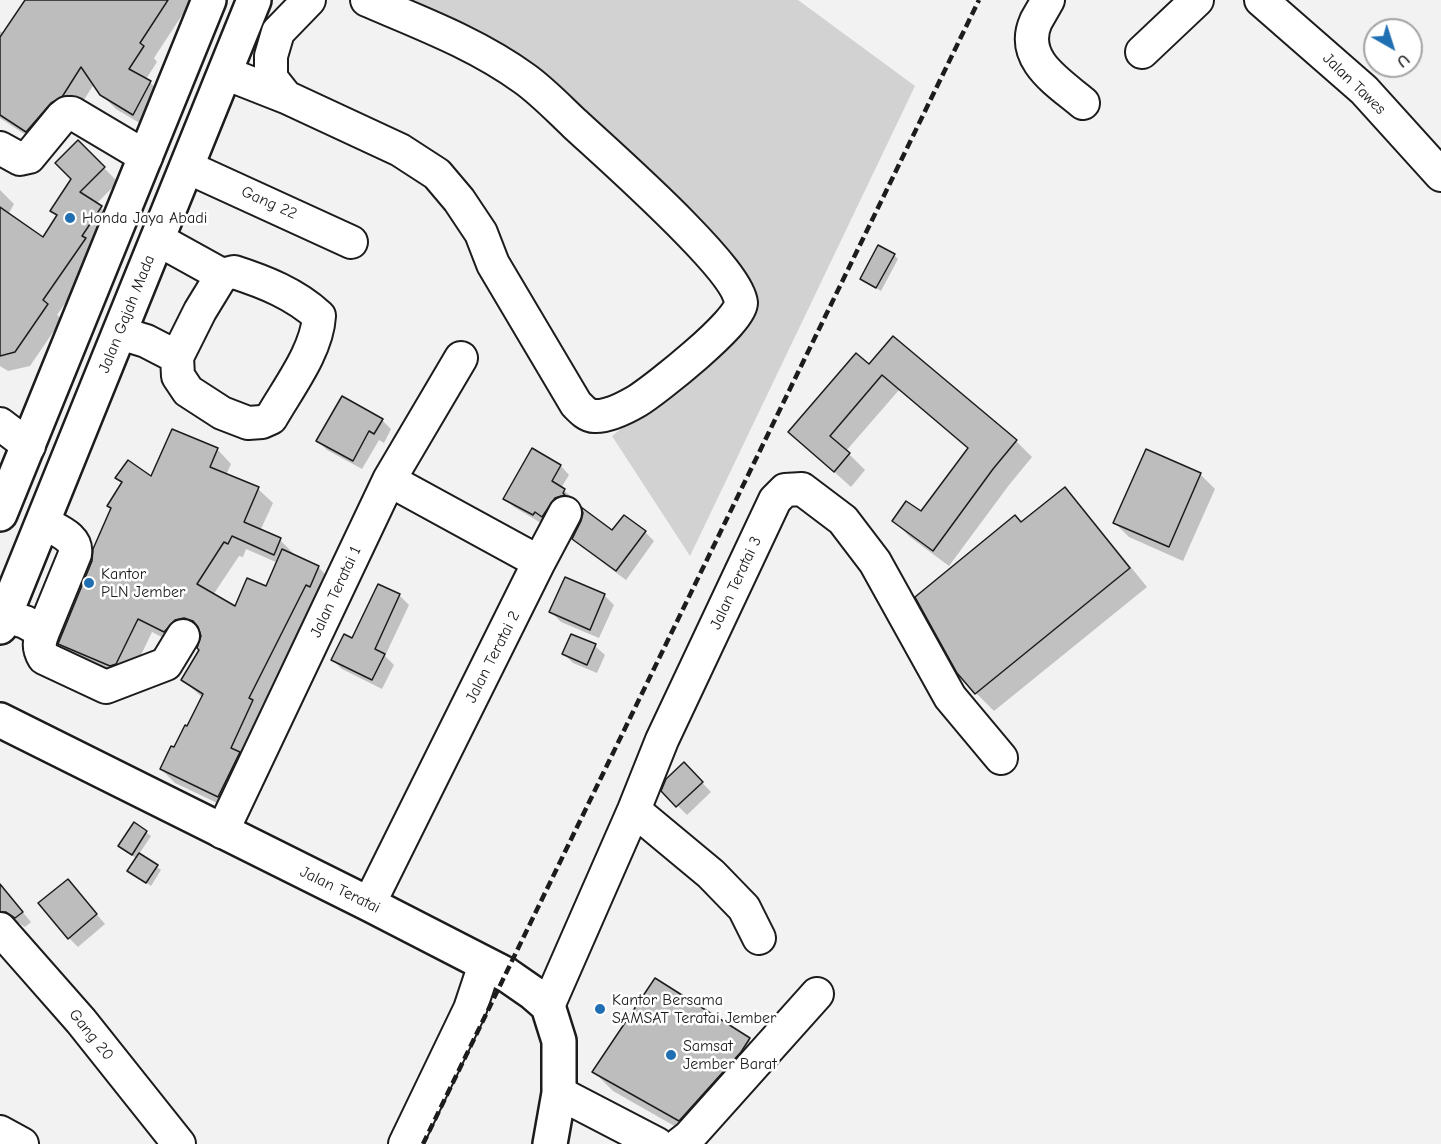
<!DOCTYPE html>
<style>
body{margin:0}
#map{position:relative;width:1441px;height:1144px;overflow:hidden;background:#f2f2f2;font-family:"Comic Neue",sans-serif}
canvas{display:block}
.north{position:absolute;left:1363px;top:18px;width:60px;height:60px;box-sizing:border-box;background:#fff;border:2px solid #a4a4a4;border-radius:50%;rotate:141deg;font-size:16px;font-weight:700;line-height:24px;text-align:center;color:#1c1c1c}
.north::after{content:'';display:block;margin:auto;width:21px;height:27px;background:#1f6fb2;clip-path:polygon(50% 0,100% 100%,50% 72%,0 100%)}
</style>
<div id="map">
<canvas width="1441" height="1144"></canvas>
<div class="north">U</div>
</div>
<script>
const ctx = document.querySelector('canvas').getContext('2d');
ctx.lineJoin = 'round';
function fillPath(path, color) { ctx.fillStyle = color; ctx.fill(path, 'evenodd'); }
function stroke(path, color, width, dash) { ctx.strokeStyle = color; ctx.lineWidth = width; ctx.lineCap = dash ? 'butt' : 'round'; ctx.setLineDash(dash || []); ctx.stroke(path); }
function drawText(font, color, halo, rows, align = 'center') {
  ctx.font = font + ' "Comic Neue",sans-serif'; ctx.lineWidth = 5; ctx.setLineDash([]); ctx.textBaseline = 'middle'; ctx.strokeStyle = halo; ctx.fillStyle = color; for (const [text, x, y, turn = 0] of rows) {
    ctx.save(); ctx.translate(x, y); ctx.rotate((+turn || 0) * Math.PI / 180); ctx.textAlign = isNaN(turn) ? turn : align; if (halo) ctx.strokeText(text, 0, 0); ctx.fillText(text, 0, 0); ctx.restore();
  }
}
const green = new Path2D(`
 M 396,0 L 798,0 L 915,86 L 690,556 L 612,436 L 745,330 L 756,296 L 742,272 L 639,169 Z`);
const shadow = new Path2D(`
 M 27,0 L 192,0 L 154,58 L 157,62 L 146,79 L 165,96 L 148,128 L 116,109 L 101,94 L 94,84 L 77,111 L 41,145 L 0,118 L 0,31 L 4,34 Z
 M 78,142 L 118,182 L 96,204 L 116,221 L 100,254 L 57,315 L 62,319 L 30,366 L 8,371 L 0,366 L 0,190 L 14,204 L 8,215 L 43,240 L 58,216 L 52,211 L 73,179 Z
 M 894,255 L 898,259 L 881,291 L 861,279 Z
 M 893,338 L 1016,441 L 1032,457 L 1009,485 L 949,566 L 910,537 L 894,521 L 921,513 L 969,449 L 899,390 L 846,451 L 865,470 L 851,487 L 790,432 L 869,366 Z
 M 382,420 L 391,429 L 384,443 L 379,440 L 362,469 L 327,450 L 318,441 Z
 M 217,449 L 231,464 L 226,475 L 258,489 L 273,503 L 260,531 L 280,540 L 294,554 L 293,556 L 318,567 L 332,581 L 232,810 L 175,783 L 161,769 L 188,728 L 203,698 L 183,680 L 200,650 L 201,632 L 189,634 L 179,646 L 152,632 L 130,678 L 125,680 L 74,657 L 60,643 L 123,483 L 117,478 L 152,478 ZM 246,549 L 278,563 L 267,588 L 235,608 L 213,595 L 239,556 L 243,557 Z
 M 533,450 L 561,466 L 569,475 L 561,488 L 573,498 L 551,525 L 543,519 L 541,523 L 514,507 L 505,498 Z
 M 1200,474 L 1215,489 L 1183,561 L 1129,537 L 1115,523 Z
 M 1064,489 L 1082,507 L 1147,587 L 994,711 L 976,693 L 1022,524 Z
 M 613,532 L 645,532 L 654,541 L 626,580 L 583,548 L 573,539 Z
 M 378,586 L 399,595 L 409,605 L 385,656 L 394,665 L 382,689 L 342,669 L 332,660 L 352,640 Z
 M 604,595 L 614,605 L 599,638 L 561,622 L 551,612 Z
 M 595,646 L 605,655 L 597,673 L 573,663 L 564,654 Z
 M 684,764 L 711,792 L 687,815 L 663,791 Z
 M 134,824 L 151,836 L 139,854 L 161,870 L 151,886 L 129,871 L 137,859 L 120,846 Z
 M 68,881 L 105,924 L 78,947 L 69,938 Z
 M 0,885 L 31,922 L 25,927 L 16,921 L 0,922 Z
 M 749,1040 L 768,1059 L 699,1140 L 613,1091 L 594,1072 Z`);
const building = new Path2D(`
 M 25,0 L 168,0 L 140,43 L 144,46 L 129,69 L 151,81 L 133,115 L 100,95 L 81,67 L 62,97 L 51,103 L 26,132 L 0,115 L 0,37 Z
 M 78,140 L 105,167 L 80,192 L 102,206 L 82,236 L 86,238 L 43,300 L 48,304 L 15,352 L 0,356 L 0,207 L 43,237 L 57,215 L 50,211 L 71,179 L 55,163 Z
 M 878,245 L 895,254 L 876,288 L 860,279 Z
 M 893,336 L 1017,440 L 993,469 L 933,551 L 892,521 L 906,501 L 921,511 L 968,448 L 882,375 L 830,436 L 850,453 L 834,472 L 788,432 L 856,353 L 869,364 Z
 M 342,396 L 383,419 L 374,434 L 369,431 L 353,461 L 316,441 Z
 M 172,429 L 218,448 L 210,467 L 259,487 L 244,522 L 281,538 L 274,555 L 232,536 L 228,544 L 224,542 L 197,584 L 235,606 L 247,578 L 266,586 L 282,549 L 319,566 L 310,587 L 306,585 L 249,698 L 253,700 L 231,748 L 240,752 L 218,797 L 160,769 L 171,746 L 174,747 L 185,725 L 187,726 L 203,694 L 181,680 L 199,650 L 197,648 L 201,636 L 198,627 L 193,621 L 184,618 L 175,620 L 164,632 L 138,619 L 116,664 L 110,666 L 58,644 L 92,561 L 93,549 L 111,508 L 107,506 L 122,482 L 115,478 L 128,460 L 151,476 Z
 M 532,448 L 561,465 L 552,481 L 565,489 L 563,493 L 565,495 L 555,498 L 542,517 L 535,512 L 533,515 L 503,499 Z
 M 1146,449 L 1201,473 L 1169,547 L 1113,523 Z
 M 1065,487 L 1130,568 L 975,694 L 957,673 L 915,597 L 1015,515 L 1021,522 Z
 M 581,507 L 612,530 L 624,515 L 646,531 L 616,571 L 572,539 L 581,521 L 583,513 Z
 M 565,577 L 605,594 L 590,630 L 549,612 Z
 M 378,584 L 400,594 L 375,649 L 385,654 L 372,680 L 331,660 L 344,634 L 352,638 Z
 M 571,634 L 596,644 L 587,665 L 562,654 Z
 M 684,762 L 703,782 L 676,807 L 661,791 L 666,779 Z
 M 134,822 L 147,831 L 132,855 L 118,846 Z
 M 139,853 L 158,865 L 146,883 L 127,871 Z
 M 68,879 L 97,914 L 68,939 L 38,903 Z
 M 0,884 L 23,912 L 15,918 L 6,912 L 0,912 Z
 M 655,978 L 750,1038 L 741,1052 L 679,1121 L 592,1072 Z`);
const minor = new Path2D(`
 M 1048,0 C 1044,7 1040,14 1036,21 C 1019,59 1058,82 1083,103
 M 1261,0 L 1364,90 L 1441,175
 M 1142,52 L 1197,0
 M 225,73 L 286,97 L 400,150 L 437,174 L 459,200 L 481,233 L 493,264 L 576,404 C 581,409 587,416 594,416 C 608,417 625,408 637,401 C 655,390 742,321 741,303 C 738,268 606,153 575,124 C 559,109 543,92 525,79 C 477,44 421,23 367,0
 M 286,97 L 271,78 L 271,56 L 278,32 L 309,0
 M 0,148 L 20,159 L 29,157 L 62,117 L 67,113 L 72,113 L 146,157
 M 187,167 L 351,242
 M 157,239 L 222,275
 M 234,272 C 265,282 295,294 319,316 C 317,351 288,388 271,418 L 262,422 L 248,423 L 222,413 L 188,391 L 178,376 L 177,357 L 200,311 L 222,275 Z
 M 120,333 L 146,341 L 177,357
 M 0,424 L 29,446
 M 539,562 L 565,513
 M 5,616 L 25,622 L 43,632 L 75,554 C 78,536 55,530 43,522
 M 43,632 C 39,642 38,648 44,658 L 106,687 L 166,664 L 183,636
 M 634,810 L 711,874 L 744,908 L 759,938
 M 222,832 L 389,480 L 461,358
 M 369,904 L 539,562 L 389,480
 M 0,929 L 81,1021 L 179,1144
 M 548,1006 L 634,810 L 662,740 L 775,500 L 785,490 L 802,489 L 843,520 L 875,562 L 950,697 L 1001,758
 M 559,1093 L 657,1144
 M 0,1132 L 22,1144
 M 405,1144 L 470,1009 L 485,964
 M 680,1144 L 689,1137 L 817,994`);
const major = new Path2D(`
 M 0,720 L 369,904 L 507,975 L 533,993 L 548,1006 L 559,1041 L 559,1093 L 550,1144`);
const highway = new Path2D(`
 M 0,514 L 209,0
 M 0,627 L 254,0`);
const rail = new Path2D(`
 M 423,1144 L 979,0`);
const markers = [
 [70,218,6,"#1f6fb2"],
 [89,583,6,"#1f6fb2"],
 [600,1009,6,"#1f6fb2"],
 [671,1055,6,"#1f6fb2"]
];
const streetNames = [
 ["Jalan Tawes",1354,84,44],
 ["Gang 22",269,203,24],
 ["Jalan Gajah Mada",127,314,-68],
 ["Jalan Teratai 3",736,583,-65],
 ["Jalan Teratai 1",336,592,-65],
 ["Jalan Teratai 2",493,657,-63],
 ["Jalan Teratai",340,890,26],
 ["Gang 20",91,1035,51]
];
const poiNames = [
 ["Honda Jaya Abadi",82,218],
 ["Kantor",101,574],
 ["PLN Jember",101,592],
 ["Kantor Bersama",612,1000],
 ["SAMSAT Teratai Jember",612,1018],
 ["Samsat",683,1046],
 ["Jember Barat",683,1064]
];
fillPath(green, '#d2d2d2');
fillPath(shadow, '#0003');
fillPath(building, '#bdbdbd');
stroke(building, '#1c1c1c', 1.5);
stroke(minor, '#1c1c1c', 36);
stroke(major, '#1c1c1c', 38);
stroke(highway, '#1c1c1c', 38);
stroke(minor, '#fff', 32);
stroke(major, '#fff', 33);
stroke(highway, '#fff', 33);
stroke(rail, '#1c1c1c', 4.5, [9, 4.5]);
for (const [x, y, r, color] of markers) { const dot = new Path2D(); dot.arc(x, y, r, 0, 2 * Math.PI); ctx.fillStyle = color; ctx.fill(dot); stroke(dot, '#fff', 2); }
drawText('16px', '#1c1c1c', '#fff', streetNames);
drawText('16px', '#1c1c1c', '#fff', poiNames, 'left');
</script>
